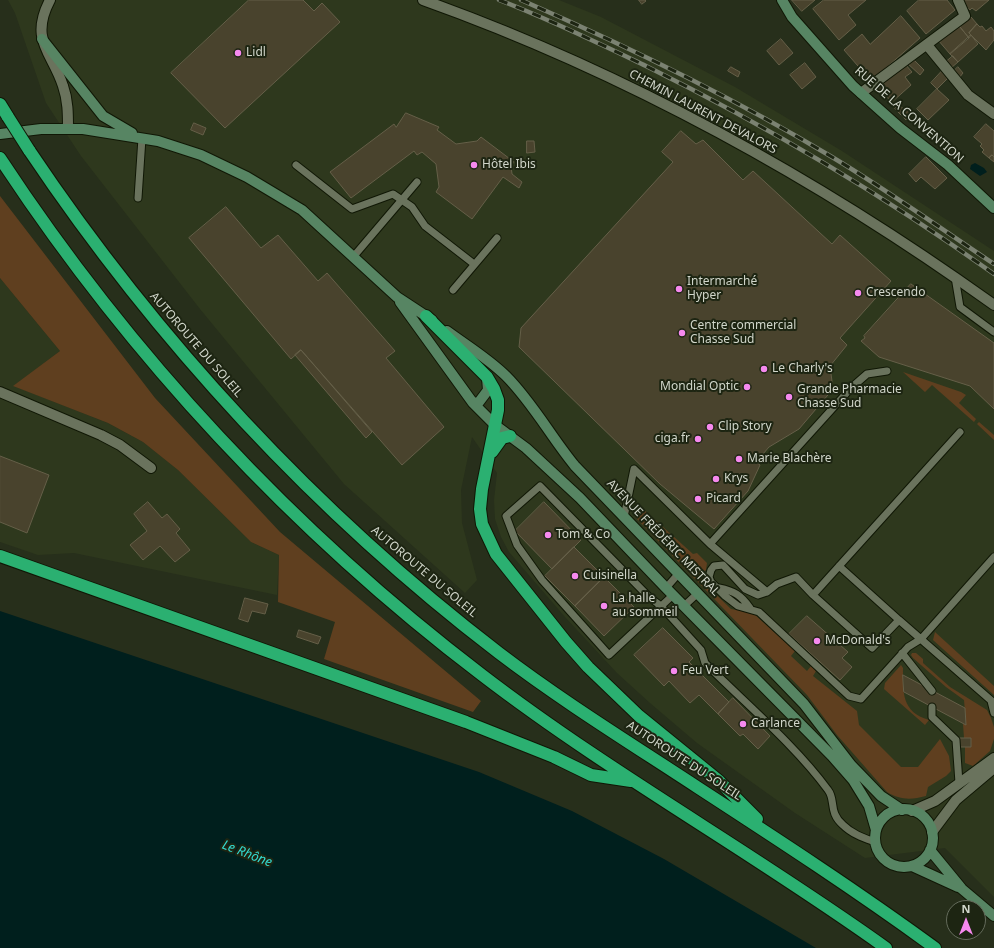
<!DOCTYPE html>
<meta charset="utf-8">
<style>
body{margin:0}
#map{position:relative;width:994px;height:948px;overflow:hidden;background:#272f1b;font-family:"Noto Sans",sans-serif}
canvas{display:block}
.north{position:absolute;left:946px;top:900px;width:40px;height:40px;box-sizing:border-box;background:#1d2512;border:1px solid #656c5c;border-radius:50%;rotate:0deg;font-size:11px;font-weight:700;line-height:16px;text-align:center;color:#d1d6ca}
.north::after{content:'';display:block;margin:auto;width:14px;height:18px;background:#f689ee;clip-path:polygon(50% 0,100% 100%,50% 72%,0 100%)}
</style>
<div id="map">
<canvas width="994" height="948"></canvas>
<div class="north">N</div>
</div>
<script>
const ctx = document.querySelector('canvas').getContext('2d');
ctx.lineJoin = 'round';
function fillPath(path, color) { ctx.fillStyle = color; ctx.fill(path, 'evenodd'); }
function stroke(path, color, width, dash) { ctx.strokeStyle = color; ctx.lineWidth = width; ctx.lineCap = dash ? 'butt' : 'round'; ctx.setLineDash(dash || []); ctx.stroke(path); }
function drawText(font, color, halo, rows, align = 'center') {
  ctx.font = font + ' "Noto Sans",sans-serif'; ctx.lineWidth = 4; ctx.setLineDash([]); ctx.textBaseline = 'middle'; ctx.strokeStyle = halo; ctx.fillStyle = color; for (const [text, x, y, turn = 0] of rows) {
    ctx.save(); ctx.translate(x, y); ctx.rotate((+turn || 0) * Math.PI / 180); ctx.textAlign = isNaN(turn) ? turn : align; if (halo) ctx.strokeText(text, 0, 0); ctx.fillText(text, 0, 0); ctx.restore();
  }
}
const built = new Path2D(`
 M 8,0 L 559,0 L 601,17 L 735,87 L 842,151 L 994,251 L 994,897 L 945,848 L 865,858 L 795,813 L 697,743 L 650,703 L 617,673 L 565,617 L 509,552 L 501,537 L 495,519 L 494,500 L 497,473 L 472,437 L 461,490 L 462,523 L 477,580 L 465,593 L 344,484 L 200,309 L 81,156 L 46,103 L 15,13 Z
 M 0,278 L 60,351 L 14,386 L 108,423 L 143,442 L 178,470 L 251,542 L 279,555 L 277,595 L 74,553 L 38,555 L 0,542 Z`);
const green = new Path2D(`
 M 0,196 L 155,398 L 280,532 L 481,701 L 473,712 L 324,659 L 335,622 L 278,602 L 279,555 L 251,542 L 178,470 L 143,442 L 108,423 L 13,386 L 60,351 L 0,278 Z
 M 903,372 L 961,392 L 966,395 L 959,403 L 976,419 L 974,422 L 932,385 L 925,392 Z
 M 979,422 L 994,435 L 994,440 L 977,424 Z
 M 635,504 L 643,509 L 693,554 L 697,553 L 707,563 L 706,570 L 701,574 L 702,581 L 731,609 L 753,613 L 795,651 L 791,656 L 807,671 L 811,666 L 816,671 L 813,676 L 857,711 L 859,725 L 901,767 L 918,767 L 940,739 L 949,756 L 951,771 L 946,776 L 928,787 L 926,796 C 911,800 900,800 887,792 L 837,735 L 807,695 L 634,516 Z
 M 935,632 L 994,686 L 994,695 L 933,640 Z
 M 912,653 L 916,653 L 923,659 L 923,663 L 950,687 L 987,710 L 991,718 L 994,727 L 994,739 L 990,751 L 973,766 L 965,763 L 965,747 L 971,738 L 964,738 L 963,724 L 966,724 L 964,700 L 946,687 L 913,658 L 911,655 Z
 M 901,665 L 903,668 C 903,692 901,712 929,720 L 925,725 L 884,689 L 885,683 Z`);
const water = new Path2D(`
 M 975,163 L 984,168 L 987,172 L 980,176 L 970,169 L 971,165 Z
 M 0,611 L 479,772 L 572,811 L 664,859 L 816,948 L 0,948 Z`);
const building = new Path2D(`
 M 249,0 L 303,0 L 314,11 L 322,3 L 340,22 L 225,128 L 171,73 Z
 M 639,0 L 645,0 L 646,1 L 642,4 Z
 M 792,0 L 815,0 L 802,11 Z
 M 824,0 L 866,0 L 848,15 L 856,25 L 839,40 L 813,9 Z
 M 919,0 L 947,0 L 955,10 L 926,34 L 907,11 Z
 M 963,0 L 989,0 L 976,11 L 972,8 L 970,10 L 962,3 Z
 M 901,16 L 920,38 L 871,81 L 844,50 L 862,34 L 870,44 Z
 M 971,17 L 977,24 L 969,33 L 971,35 L 969,38 L 960,27 Z
 M 977,24 L 980,27 L 982,26 L 986,31 L 991,27 L 994,31 L 994,40 L 986,50 L 969,33 Z
 M 960,27 L 969,38 L 950,54 L 938,40 Z
 M 971,35 L 978,44 L 958,62 L 950,54 Z
 M 781,39 L 793,53 L 779,65 L 767,51 Z
 M 953,56 L 958,62 L 951,68 L 946,62 Z
 M 913,59 L 924,70 L 920,75 L 907,63 Z
 M 805,63 L 816,77 L 802,89 L 790,75 Z
 M 905,64 L 912,72 L 905,77 L 911,85 L 892,102 L 876,87 Z
 M 731,67 L 740,72 L 738,77 L 728,71 Z
 M 958,67 L 963,73 L 959,78 L 954,71 Z
 M 943,70 L 949,77 L 937,89 L 931,83 Z
 M 937,89 L 949,100 L 928,120 L 917,109 Z
 M 899,105 L 906,111 L 908,108 L 913,113 L 906,120 L 895,109 Z
 M 406,113 L 439,127 L 437,130 L 456,144 L 477,141 L 481,137 L 514,162 L 511,166 L 512,174 L 522,182 L 519,188 L 503,177 L 472,219 L 436,192 L 439,187 L 436,164 L 422,152 L 417,155 L 414,151 L 351,198 L 330,172 L 394,124 L 396,127 Z
 M 194,123 L 206,128 L 203,135 L 191,130 Z
 M 986,124 L 994,131 L 994,157 L 992,155 L 989,158 L 982,152 L 984,150 L 980,146 L 982,144 L 974,137 Z
 M 681,131 L 696,144 L 703,140 L 743,180 L 753,171 L 832,244 L 840,235 L 891,281 L 840,338 L 847,345 L 830,366 L 833,389 L 799,429 L 769,447 L 756,462 L 760,465 L 748,491 L 714,529 L 660,484 L 519,347 L 521,328 L 673,162 L 662,152 Z
 M 527,141 L 534,141 L 535,152 L 527,153 Z
 M 992,155 L 994,157 L 994,162 L 989,158 Z
 M 926,157 L 947,178 L 935,189 L 921,177 L 916,182 L 909,174 Z
 M 226,207 L 261,248 L 278,235 L 318,281 L 327,273 L 395,351 L 386,358 L 444,427 L 402,465 L 301,350 L 291,359 L 189,238 Z
 M 911,284 L 994,343 L 994,409 L 970,386 L 879,357 L 861,341 L 865,338 L 864,336 Z
 M 301,350 L 372,432 L 366,438 L 295,355 Z
 M 0,456 L 49,475 L 27,533 L 0,522 Z
 M 148,502 L 162,518 L 167,514 L 180,529 L 176,533 L 190,550 L 175,562 L 160,546 L 143,560 L 130,545 L 147,531 L 134,514 Z
 M 544,502 L 581,540 L 552,569 L 515,531 Z
 M 574,547 L 604,577 L 575,606 L 545,576 Z
 M 604,577 L 634,607 L 604,636 L 575,606 Z
 M 245,598 L 268,604 L 265,614 L 252,611 L 248,622 L 239,619 Z
 M 807,616 L 848,652 L 842,658 L 852,667 L 840,680 L 789,634 Z
 M 663,628 L 693,658 L 689,662 L 729,702 L 718,714 L 699,695 L 690,703 L 669,681 L 664,686 L 634,655 Z
 M 299,630 L 321,637 L 318,644 L 297,637 Z
 M 903,675 L 965,708 L 966,725 L 904,692 Z
 M 733,698 L 770,736 L 758,749 L 743,734 L 740,736 L 718,714 Z
 M 959,738 L 971,738 L 971,747 L 959,747 Z`);
const lane = new Path2D(`
 M 296,165 L 352,209 L 393,194 L 412,207 L 425,226 L 474,264
 M 138,198 L 142,138
 M 354,256 L 417,182
 M 955,277 L 960,307 L 994,332
 M 453,290 L 497,238
 M 624,517 L 634,469 L 710,544
 M 839,566 L 899,620 L 872,648 L 813,595 L 796,577 L 777,584 L 767,592 L 758,595 L 745,589 L 723,565 L 714,566 L 711,570 L 709,577 L 711,582 L 725,596 L 738,606 L 759,612 L 849,696 L 861,699 L 908,647 L 921,639 L 994,557
 M 666,588 L 679,573
 M 719,588 C 734,591 741,595 750,608
 M 767,592 L 710,544 L 851,388 L 867,374 L 887,371
 M 673,595 L 609,655 L 542,580 L 517,545 L 506,516 L 540,486 L 649,597 L 661,606 L 701,650 L 705,663 C 745,703 795,745 828,790 C 836,800 828,812 843,825 C 852,834 864,838 875,842
 M 813,595 L 960,432
 M 684,606 L 698,593
 M 899,620 L 994,703
 M 902,653 L 932,691
 M 991,701 L 994,713
 M 932,707 L 932,717 L 956,740 L 959,783`);
const street = new Path2D(`
 M 50,0 C 29,40 52,52 63,86 C 68,100 68,114 68,129
 M 423,0 C 625,72 820,180 994,305
 M 927,45 L 968,95 L 994,114
 M 861,93 L 965,16 L 958,0
 M 0,392 L 101,435 L 120,445 L 151,468
 M 912,811 L 935,801 L 994,758
 M 932,832 L 956,800 L 994,768`);
const secondary = new Path2D(`
 M 782,0 L 792,17 L 853,86 L 900,128 L 948,165 L 994,208
 M 42,39 L 103,116 L 132,133
 M 0,134 L 41,129 L 83,129 L 158,141 L 201,155 L 247,177 L 302,210 L 397,297 L 432,320
 M 400,302 L 473,403 L 495,425 L 526,448 L 580,498 L 666,588 L 832,756 L 853,780 L 869,806 L 876,830
 M 447,331 C 466,345 489,359 506,376 C 533,403 551,437 575,466 L 804,704 L 851,765 L 881,796 L 902,810
 M 473,403 L 479,402 L 488,390 L 487,378
 M875 838a29 29 0 1 1 58 0a29 29 0 1 1-58 0Z
 M 930,850 L 962,889 L 994,916
 M 912,866 L 958,887`);
const highway = new Path2D(`
 M 0,104 L 8,117
 M 29,150 C 157,341 316,513 499,653 C 562,701 630,743 697,787 C 777,839 857,891 935,948
 M 0,158 C 130,356 294,532 482,675 C 611,774 754,853 886,948
 M 426,316 L 487,377 L 494,389 L 498,400 L 498,410 L 482,489 L 480,509 L 482,524 L 496,554 L 566,642 L 588,667 L 639,716 L 719,781 L 757,819
 M 492,452 L 502,438 L 510,436
 M 0,556 L 466,722 L 554,757 L 591,775 L 631,781`);
const rail = new Path2D(`
 M 499,0 C 549,19 598,43 646,66 C 767,126 883,195 994,274
 M 521,0 C 627,46 732,97 832,157 C 887,190 940,228 994,264`);
const highwayBridge = new Path2D(`
 M 8,117 L 29,150`);
const markers = [
 [238,53,4,"#f689ee"],
 [474,165,4,"#f689ee"],
 [679,289,4,"#f689ee"],
 [858,293,4,"#f689ee"],
 [682,333,4,"#f689ee"],
 [764,369,4,"#f689ee"],
 [747,387,4,"#f689ee"],
 [789,397,4,"#f689ee"],
 [710,427,4,"#f689ee"],
 [698,439,4,"#f689ee"],
 [739,459,4,"#f689ee"],
 [716,479,4,"#f689ee"],
 [698,499,4,"#f689ee"],
 [548,535,4,"#f689ee"],
 [575,576,4,"#f689ee"],
 [604,606,4,"#f689ee"],
 [817,641,4,"#f689ee"],
 [674,671,4,"#f689ee"],
 [743,724,4,"#f689ee"]
];
const poiNames = [
 ["Lidl",246,53],
 ["Hôtel Ibis",482,165],
 ["Intermarché",687,282],
 ["Hyper",687,296],
 ["Crescendo",866,293],
 ["Centre commercial",690,326],
 ["Chasse Sud",690,340],
 ["Le Charly's",772,369],
 ["Mondial Optic",739,387,"right"],
 ["Grande Pharmacie",797,390],
 ["Chasse Sud",797,404],
 ["Clip Story",718,427],
 ["ciga.fr",690,439,"right"],
 ["Marie Blachère",747,459],
 ["Krys",724,479],
 ["Picard",706,499],
 ["Tom & Co",556,535],
 ["Cuisinella",583,576],
 ["La halle",612,599],
 ["au sommeil",612,613],
 ["McDonald's",825,641],
 ["Feu Vert",682,671],
 ["Carlance",751,724]
];
const streetNames = [
 ["CHEMIN LAURENT DEVALORS",703,112,28],
 ["RUE DE LA CONVENTION",909,115,41],
 ["AUTOROUTE DU SOLEIL",196,345,49],
 ["AVENUE FRÉDÉRIC MISTRAL",663,538,46],
 ["AUTOROUTE DU SOLEIL",424,572,40],
 ["AUTOROUTE DU SOLEIL",684,761,33]
];
const waterNames = [
 ["Le Rhône",247,854,21]
];
fillPath(built, '#2e381d');
fillPath(green, '#5f3f1f');
fillPath(water, '#001f1d');
fillPath(building, '#49432d');
stroke(building, '#655f48', 1);
stroke(lane, '#101705', 9);
stroke(street, '#101705', 12);
stroke(secondary, '#101705', 12);
stroke(highway, '#101705', 14);
stroke(lane, '#6a735d', 7);
stroke(street, '#6a735d', 10);
stroke(secondary, '#578563', 10);
stroke(highway, '#2bb071', 12);
stroke(rail, '#7b8272', 4.5);
stroke(rail, '#1d2512', 3, [9]);
stroke(highwayBridge, '#101705', 14, []);
stroke(highwayBridge, '#2bb071', 12);
for (const [x, y, r, color] of markers) { const dot = new Path2D(); dot.arc(x, y, r, 0, 2 * Math.PI); ctx.fillStyle = color; ctx.fill(dot); stroke(dot, '#1d2512', 1.5); }
drawText('12px', '#d1d6ca', '#1d2512', poiNames, 'left');
drawText('12px', '#d1d6ca', '#1d2512', streetNames);
drawText('italic 13px', '#33dcd2', '#1d2512', waterNames);
</script>
